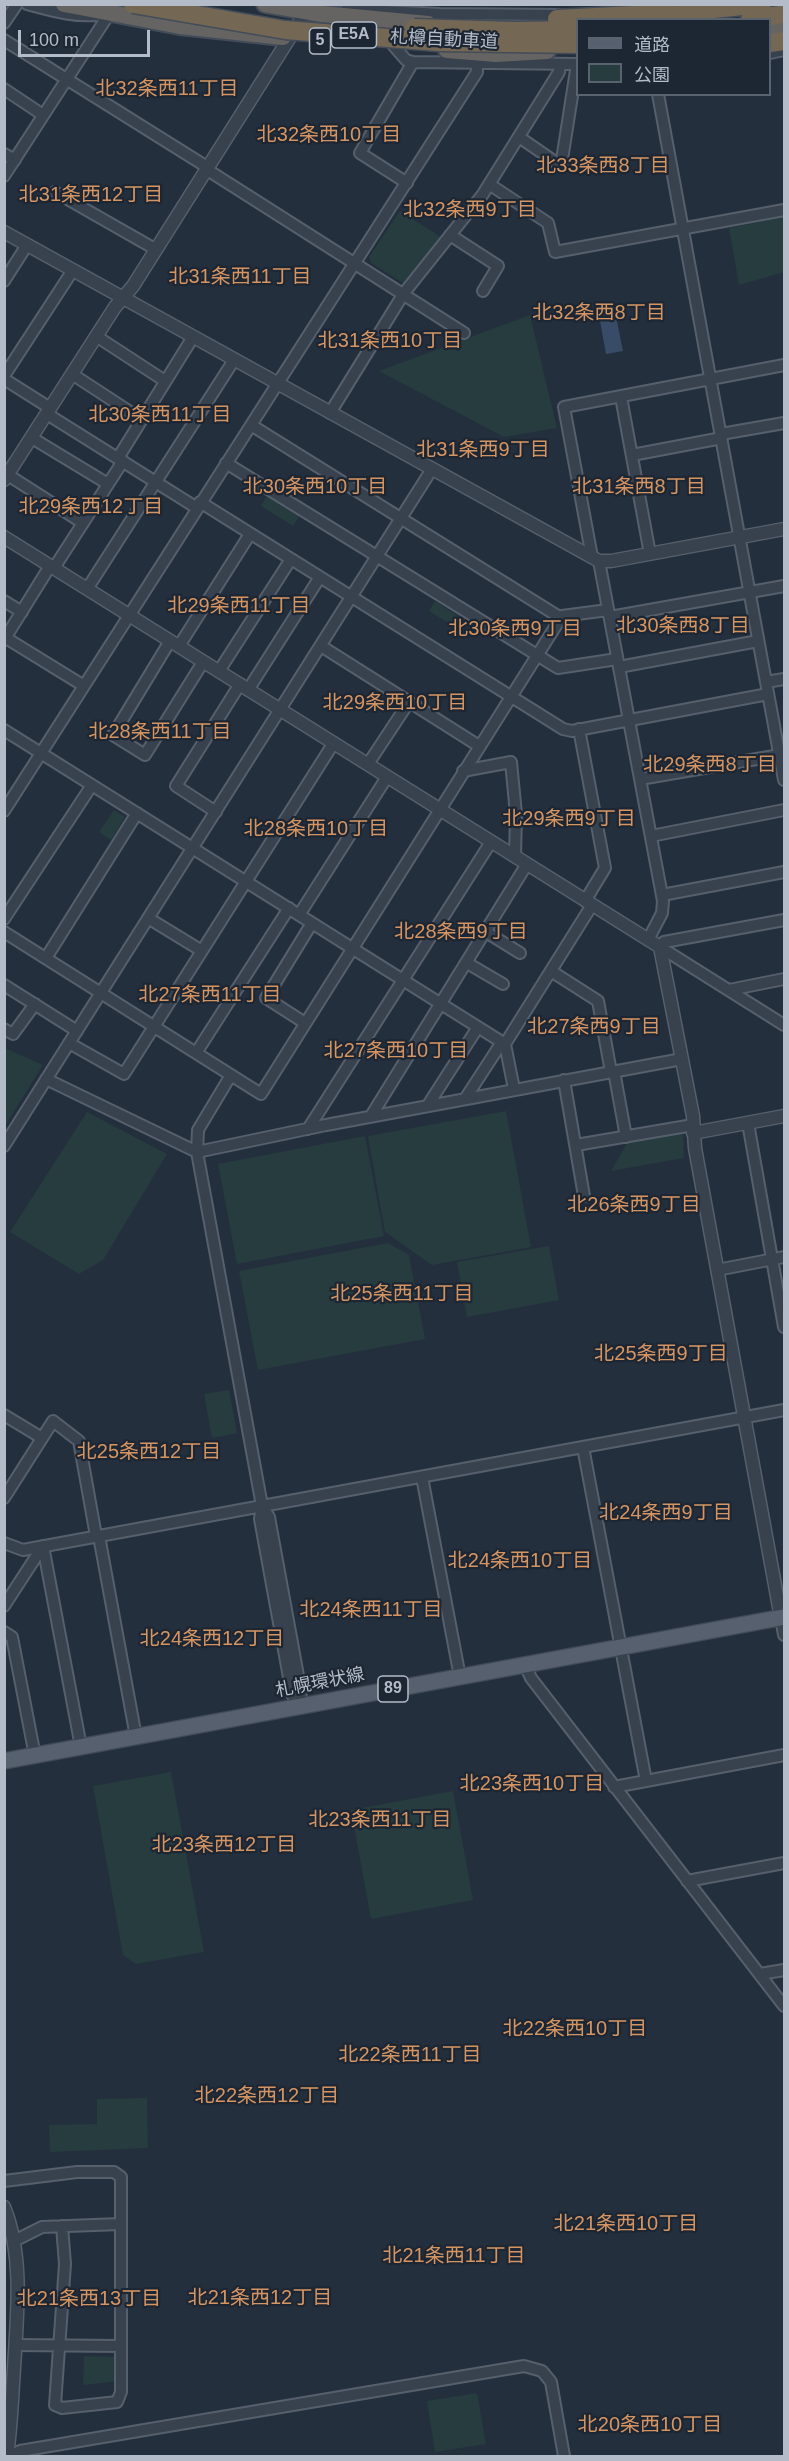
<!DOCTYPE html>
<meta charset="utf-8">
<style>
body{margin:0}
#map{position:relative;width:789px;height:2461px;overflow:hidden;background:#242f3e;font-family:Arial,"Noto Sans JP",sans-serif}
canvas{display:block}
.frame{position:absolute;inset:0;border:6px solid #b4bcc9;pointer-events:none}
.legend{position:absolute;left:576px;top:18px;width:195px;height:78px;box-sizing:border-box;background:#1d2633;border:2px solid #59626f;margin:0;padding:8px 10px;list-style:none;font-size:18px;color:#b4bcc9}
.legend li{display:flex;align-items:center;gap:12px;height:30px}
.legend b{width:30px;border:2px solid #59626f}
.scale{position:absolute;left:18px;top:30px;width:132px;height:27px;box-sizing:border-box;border:3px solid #b4bcc9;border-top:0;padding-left:8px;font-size:18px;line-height:21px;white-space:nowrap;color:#b4bcc9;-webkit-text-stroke:4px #1d2633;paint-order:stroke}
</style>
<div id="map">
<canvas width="789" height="2461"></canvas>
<div class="frame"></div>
<ul class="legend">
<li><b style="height:8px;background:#56606e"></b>道路</li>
<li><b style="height:16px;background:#263c3f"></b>公園</li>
</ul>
<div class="scale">100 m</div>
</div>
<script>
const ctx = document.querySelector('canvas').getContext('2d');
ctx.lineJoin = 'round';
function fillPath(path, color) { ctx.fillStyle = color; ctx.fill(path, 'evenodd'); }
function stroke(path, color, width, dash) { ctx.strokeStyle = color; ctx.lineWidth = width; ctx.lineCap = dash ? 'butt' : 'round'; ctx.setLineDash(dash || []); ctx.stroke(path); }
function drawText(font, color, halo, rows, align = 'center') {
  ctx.font = font + ' Arial,"Noto Sans JP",sans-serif'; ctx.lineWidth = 4.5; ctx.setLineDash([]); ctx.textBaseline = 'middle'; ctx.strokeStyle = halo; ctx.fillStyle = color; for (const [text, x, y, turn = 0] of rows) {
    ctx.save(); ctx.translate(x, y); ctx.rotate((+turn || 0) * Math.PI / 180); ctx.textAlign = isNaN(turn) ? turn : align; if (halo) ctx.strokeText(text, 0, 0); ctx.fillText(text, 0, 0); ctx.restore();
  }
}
const green = new Path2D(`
 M 400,211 L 441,237 L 407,283 L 403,283 L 371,263 L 369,257 Z
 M 784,217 L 784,272 L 739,285 L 729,228 Z
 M 530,315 L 557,428 L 504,437 L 379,371 Z
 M 268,494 L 300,515 L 293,526 L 261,506 Z
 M 435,601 L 461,618 L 455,627 L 429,611 Z
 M 114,810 L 125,817 L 111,840 L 99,832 Z
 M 5,1048 L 43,1065 L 5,1126 Z
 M 506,1111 L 531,1247 L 432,1265 L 385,1232 L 368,1136 Z
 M 87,1112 L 167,1154 L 103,1260 L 79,1274 L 10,1232 Z
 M 683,1129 L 684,1158 L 611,1171 L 630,1138 Z
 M 365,1136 L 384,1236 L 237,1264 L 218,1164 Z
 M 388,1243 L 409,1255 L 425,1339 L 258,1370 L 239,1271 Z
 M 549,1246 L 559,1300 L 467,1317 L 457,1262 Z
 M 229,1390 L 237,1433 L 212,1438 L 204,1394 Z
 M 171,1772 L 204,1952 L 136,1964 L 123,1955 L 93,1786 Z
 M 453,1791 L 473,1900 L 371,1919 L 351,1810 Z
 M 147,2098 L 148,2148 L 50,2152 L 49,2125 L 97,2124 L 97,2099 Z
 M 84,2356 L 117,2357 L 118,2381 L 83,2385 Z
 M 477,2393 L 486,2444 L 435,2452 L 427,2401 Z`);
const water = new Path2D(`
 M 614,307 L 623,351 L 606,354 L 598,310 Z`);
const minor = new Path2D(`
 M 27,4 C 50,10 72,17 96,15
 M 347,9 L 440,14 L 563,15
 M 4,23 L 17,4
 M 4,40 L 207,167
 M 393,45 L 406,60 L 413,62 L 577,64 L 561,166 L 519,137
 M 770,53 L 784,50
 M 4,89 L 43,115
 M 658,94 L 784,780
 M 4,154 L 15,160
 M 206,169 L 464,333
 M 4,176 L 109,14
 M 407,183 L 360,153 L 413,62
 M 489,184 L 548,223 L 555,252 L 784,210
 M 55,192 L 155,249
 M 450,235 L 498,266 L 483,291
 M 4,281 L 27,245
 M 96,336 L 165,381
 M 72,374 L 141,419
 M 4,376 L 73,270
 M 4,379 L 50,408
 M 621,397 L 650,554
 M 330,413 L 404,293 L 483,194 L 559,72 L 560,64
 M 47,414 L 197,508
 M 251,425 L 561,618
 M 721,434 L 784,423
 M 32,438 L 108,484
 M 632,455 L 722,438
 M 118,458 L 193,337
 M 226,463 L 558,668 L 617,659
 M 8,475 L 83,523
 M 200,502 L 563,729 L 572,731 L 768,694
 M 592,557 L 564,407 L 784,365
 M 599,561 L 663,901 L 662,913 L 648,940
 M 54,568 L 123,461
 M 87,589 L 234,360
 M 4,601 L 22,612
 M 610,617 L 784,586
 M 6,638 L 84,686
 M 4,640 L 50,566
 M 170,641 L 113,735 L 145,755 L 203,662
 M 179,646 L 250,534
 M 321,646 L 479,746
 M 619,667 L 758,641
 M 219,671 L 291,559
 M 766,682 L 784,679
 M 248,690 L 320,577
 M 579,729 L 605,868 L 585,901
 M 4,730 L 505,1044 L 514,1089
 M 368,764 L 409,702
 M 463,771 L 511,762 L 516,814 L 515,857
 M 640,779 L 780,755
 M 4,811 L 477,72 L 477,64
 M 216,812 L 176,786 L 240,684
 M 651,836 L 784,810
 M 662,895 L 784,872
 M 299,915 L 387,777
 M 148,918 L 202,951
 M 4,919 L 92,785
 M 784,920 L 664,942 L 660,947 L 784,1025
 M 4,932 L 261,1094 L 562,616 L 608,610
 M 486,932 L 520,953
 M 46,958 L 137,813
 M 467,963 L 503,984
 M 551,971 L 598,1001 L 611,1072
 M 4,985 L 77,1031
 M 729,990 L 784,979
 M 305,1023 L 266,998 L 312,923
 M 4,1029 L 13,1034 L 35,1004
 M 69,1043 L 124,1074 L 333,744
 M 505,1044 L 592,905
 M 196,1053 L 289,908
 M 614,1071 L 626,1137
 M 231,1075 L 198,1130 L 197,1152 L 326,1125 L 682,1059
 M 46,1079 L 197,1152 L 260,1495 L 262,1506 L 260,1519 L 292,1694 L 299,1707
 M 564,1080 L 584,1196
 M 465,1099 L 502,1042
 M 428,1105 L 478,1027
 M 371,1116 L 527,864
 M 748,1123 L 784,1327
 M 308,1129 L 491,842
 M 576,1145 L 693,1125
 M 4,1146 L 432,469
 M 717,1270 L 784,1257
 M 4,1415 L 42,1438
 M 583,1447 L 646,1781
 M 422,1477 L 460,1677
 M 4,1498 L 53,1421 L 79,1441 L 96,1536
 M 262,1506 L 269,1517 L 301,1692 L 299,1707
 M 99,1536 L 136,1737
 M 4,1543 L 23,1550 L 784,1410
 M 43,1546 L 81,1747
 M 4,1606 L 43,1546
 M 781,1618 L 784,1635
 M 4,1632 L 12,1637 L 35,1756
 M 525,1665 L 531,1678 L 548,1700 L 784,2006
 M 614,1787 L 784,1755
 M 687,1881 L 784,1863
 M 760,1974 L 784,1970
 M 4,2181 L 77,2172 L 114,2172 L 121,2177 L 121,2392 L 117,2402 L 62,2408 L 55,2405 L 65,2264 L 62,2226
 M 14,2241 L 42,2227 L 120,2224
 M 15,2345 L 120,2346
 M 10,2456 L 20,2451 L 524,2366 L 542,2371 L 551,2382 L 564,2456`);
const tertiary = new Path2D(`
 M 4,232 L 599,561 L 611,561 L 784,529
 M 4,480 L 115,307 L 133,286 L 309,7
 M 4,537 L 660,947 L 693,1116 L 695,1148 L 781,1618
 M 693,1133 L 784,1116
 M 4,2207 C 24,2256 17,2316 14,2368 C 12,2398 11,2427 7,2456`);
const primary = new Path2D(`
 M 4,1761 L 784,1617`);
const trunk = new Path2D(`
 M 64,4 L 180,26 L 283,37
 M 265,4 L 322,14 L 428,24
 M 770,32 L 784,31
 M 447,50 L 496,54 L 547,51`);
const motorway = new Path2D(`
 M 673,13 L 762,4
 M 750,20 L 784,14
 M 770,43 L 784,41`);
const motorwayBridge = new Path2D(`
 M 133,4 L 285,30 L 439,42 L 578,44
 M 557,19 L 673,13
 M 414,28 L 514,31 L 578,30`);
const shields = [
 [354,35,45],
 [320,41,21],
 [393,1689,30]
];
const shieldNames = [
 ["E5A",354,35],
 ["5",320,41],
 ["89",393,1689]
];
const streetNames = [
 ["札樽自動車道",444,40,3],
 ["札幌環状線",320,1683,-11]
];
const neighbourhoodNames = [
 ["北32条西11丁目",167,89],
 ["北32条西10丁目",329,135],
 ["北33条西8丁目",603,166],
 ["北31条西12丁目",91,195],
 ["北32条西9丁目",470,210],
 ["北31条西11丁目",240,277],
 ["北32条西8丁目",599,313],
 ["北31条西10丁目",390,341],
 ["北30条西11丁目",160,415],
 ["北31条西9丁目",483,450],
 ["北30条西10丁目",315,487],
 ["北31条西8丁目",639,487],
 ["北29条西12丁目",91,507],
 ["北29条西11丁目",239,606],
 ["北30条西8丁目",683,626],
 ["北30条西9丁目",515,629],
 ["北29条西10丁目",395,703],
 ["北28条西11丁目",160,732],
 ["北29条西8丁目",710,765],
 ["北29条西9丁目",569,819],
 ["北28条西10丁目",316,829],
 ["北28条西9丁目",461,932],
 ["北27条西11丁目",210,995],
 ["北27条西9丁目",594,1027],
 ["北27条西10丁目",396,1051],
 ["北26条西9丁目",634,1205],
 ["北25条西11丁目",402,1294],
 ["北25条西9丁目",661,1354],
 ["北25条西12丁目",149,1452],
 ["北24条西9丁目",666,1513],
 ["北24条西10丁目",520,1561],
 ["北24条西11丁目",371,1610],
 ["北24条西12丁目",212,1639],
 ["北23条西10丁目",532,1784],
 ["北23条西11丁目",380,1820],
 ["北23条西12丁目",224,1845],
 ["北22条西10丁目",575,2029],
 ["北22条西11丁目",410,2055],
 ["北22条西12丁目",267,2096],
 ["北21条西10丁目",626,2224],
 ["北21条西11丁目",454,2256],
 ["北21条西12丁目",260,2298],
 ["北21条西13丁目",89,2299],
 ["北20条西10丁目",650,2425]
];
fillPath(green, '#263c3f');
fillPath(water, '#394c67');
stroke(minor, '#565f6c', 14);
stroke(tertiary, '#565f6c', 15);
stroke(primary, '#414a57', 18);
stroke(trunk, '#434c59', 20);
stroke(motorway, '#434c59', 21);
stroke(minor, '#38414e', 10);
stroke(tertiary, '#38414e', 12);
stroke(primary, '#56606e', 15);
stroke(trunk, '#656462', 16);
stroke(motorway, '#746855', 18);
stroke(motorwayBridge, '#434c59', 21, []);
stroke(motorwayBridge, '#746855', 18);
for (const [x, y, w] of shields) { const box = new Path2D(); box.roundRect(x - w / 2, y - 13, w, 26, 4.5); ctx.fillStyle = '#1d2633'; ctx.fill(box); stroke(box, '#b4bcc9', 1.5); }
drawText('bold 16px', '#b4bcc9', null, shieldNames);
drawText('18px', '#b4bcc9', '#1d2633', streetNames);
drawText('20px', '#d59563', '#1d2633', neighbourhoodNames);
</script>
